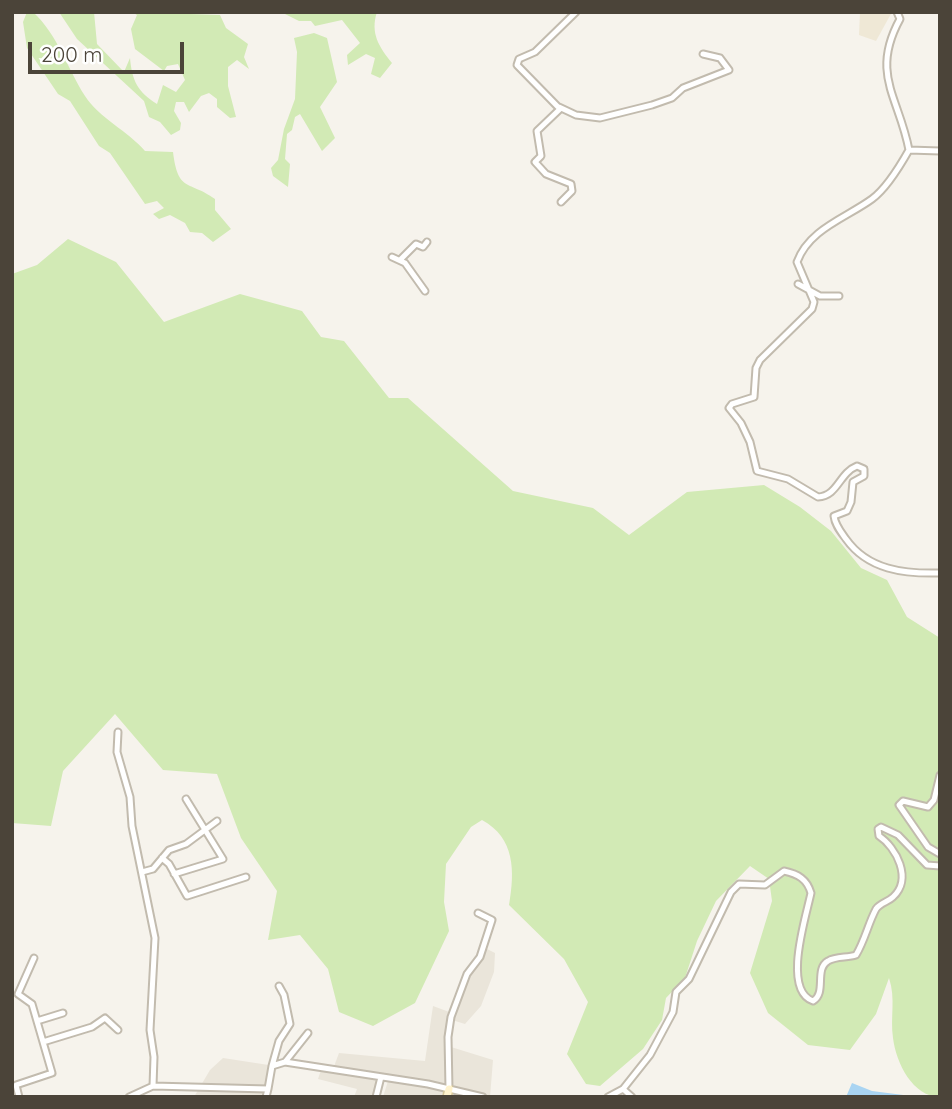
<!DOCTYPE html>
<style>
body{margin:0}
#map{position:relative;width:952px;height:1109px;overflow:hidden;background:#f6f3ec;font-family:Quicksand,sans-serif}
canvas{display:block}
.frame{position:absolute;inset:0;border:14px solid #4b4439;pointer-events:none}
.scale{position:absolute;left:28px;top:42px;width:156px;height:32px;box-sizing:border-box;border:4px solid #4b4439;border-top:0;padding-left:9px;font-size:21px;line-height:24px;white-space:nowrap;color:#4b4439;-webkit-text-stroke:5px #fff;paint-order:stroke}
</style>
<div id="map">
<canvas width="952" height="1109"></canvas>
<div class="frame"></div>
<div class="scale">200 m</div>
</div>
<script>
const ctx = document.querySelector('canvas').getContext('2d');
ctx.lineJoin = 'round';
function fillPath(path, color) { ctx.fillStyle = color; ctx.fill(path, 'evenodd'); }
function stroke(path, color, width, dash) { ctx.strokeStyle = color; ctx.lineWidth = width; ctx.lineCap = dash ? 'butt' : 'round'; ctx.setLineDash(dash || []); ctx.stroke(path); }
const residential = new Path2D(`
 M 487,949 L 495,953 L 494,972 L 481,1006 L 465,1024 L 452,1020 L 467,974 Z
 M 433,1006 L 452,1013 L 448,1037 L 451,1064 L 451,1047 L 493,1060 L 490,1097 L 451,1088 L 447,1097 L 383,1097 L 388,1081 L 381,1080 L 376,1097 L 354,1097 L 357,1089 L 318,1079 L 322,1067 L 333,1069 L 339,1053 L 425,1061 Z
 M 223,1058 L 275,1066 L 266,1097 L 194,1097 L 210,1070 Z`);
const education = new Path2D(`
 M 860,12 L 892,12 L 876,41 L 859,35 Z`);
const green = new Path2D(`
 M 27,12 L 33,12 C 58,35 67,68 85,96 C 99,118 128,131 145,151 L 173,152 C 178,193 189,180 215,199 L 215,210 L 231,229 L 213,242 L 202,233 L 190,232 L 185,223 L 170,215 L 159,219 L 153,214 L 164,208 L 157,201 L 145,204 L 110,153 L 99,146 L 70,101 L 58,94 L 27,48 L 23,22 Z
 M 59,12 L 94,12 L 97,44 L 124,72 L 130,58 C 132,81 138,92 157,104 L 163,85 L 176,92 L 185,80 L 178,64 L 167,66 L 164,71 L 135,49 L 131,29 L 137,15 L 132,12 L 220,15 L 226,28 L 248,44 L 244,57 L 249,69 L 237,60 L 228,67 L 228,86 L 236,117 L 230,118 L 217,107 L 217,99 L 209,93 L 201,96 L 189,112 L 184,102 L 176,102 L 174,111 L 181,123 L 180,130 L 171,135 L 160,122 L 149,117 L 144,101 L 77,39 Z
 M 281,12 L 377,12 C 370,33 379,47 392,63 L 380,78 L 371,74 L 375,58 L 366,54 L 348,65 L 347,55 L 360,43 L 342,20 L 315,26 L 311,21 L 299,21 Z
 M 314,33 L 327,38 L 337,82 L 320,107 L 335,138 L 322,151 L 300,114 L 295,117 L 292,130 L 287,134 L 285,159 L 290,164 L 288,187 L 273,176 L 271,168 L 278,160 L 284,129 L 295,99 L 297,52 L 294,38 Z
 M 68,239 L 116,262 L 164,322 L 240,294 L 302,311 L 321,337 L 344,341 L 389,398 L 408,398 L 513,491 L 593,508 L 629,535 L 687,492 L 764,485 L 800,507 L 831,531 L 861,568 L 887,580 L 907,617 L 940,638 L 940,1097 C 913,1097 896,1063 893,1038 C 890,1017 896,999 889,978 L 876,1014 L 850,1050 L 808,1045 L 768,1013 L 750,973 L 772,901 L 769,879 L 750,866 L 716,901 L 697,941 L 685,978 L 666,998 L 662,1020 L 643,1049 L 600,1086 L 586,1084 L 567,1054 L 588,1002 L 564,959 L 509,905 C 515,871 515,838 482,820 L 471,827 L 446,864 L 444,902 L 449,931 L 415,1003 L 373,1026 L 339,1012 L 328,969 L 300,935 L 268,940 L 277,891 L 241,838 L 217,774 L 163,770 L 115,714 L 63,771 L 51,826 L 12,823 L 12,274 L 37,265 Z`);
const water = new Path2D(`
 M 852,1083 L 872,1091 L 919,1097 L 846,1097 Z`);
const street = new Path2D(`
 M 897,12 L 900,19 C 870,74 899,97 909,150 C 900,166 887,188 872,199 C 846,218 809,229 797,262 L 814,302 L 812,309 L 760,360 L 756,368 L 754,397 L 732,404 L 729,408 L 741,423 L 750,442 L 757,471 L 788,479 L 818,497 C 838,496 839,473 857,466 L 864,469 L 864,476 L 853,482 L 851,502 L 847,511 L 834,516 C 835,525 841,532 846,539 C 868,570 904,574 940,573
 M 559,107 L 576,115 L 600,118 L 652,105 L 672,98 L 683,88 L 729,70 L 720,58 L 703,54
 M 909,150 L 940,151
 M 561,202 L 572,191 L 571,184 L 546,174 L 535,162 L 541,156 L 537,131 L 560,109 L 517,65 L 519,59 L 535,52 L 576,12
 M 392,257 L 405,263 L 425,291
 M 400,260 L 416,244 L 423,247 L 427,242
 M 798,284 L 820,296 L 839,296
 M 118,732 L 117,752 L 130,797 L 132,826 L 155,938 L 150,1030 L 154,1057 L 153,1086
 M 940,775 L 934,800 L 928,807 L 903,801 L 899,805 L 928,847 L 940,854
 M 162,858 L 169,864 L 187,896 L 246,877
 M 142,872 L 153,869 L 169,850 L 186,844 L 217,821
 M 174,874 L 223,859 L 186,799
 M 37,1021 L 63,1013
 M 43,1042 L 92,1027 L 105,1018 L 118,1030
 M 285,1062 L 308,1033
 M 272,1066 L 279,1041 L 290,1024 L 284,995 L 279,986
 M 268,1089 L 272,1066 L 285,1062 L 428,1084 L 483,1097
 M 449,1089 L 448,1037 L 451,1017 L 467,974 L 480,957 L 492,920 L 478,913
 M 623,1089 L 632,1097
 M 19,1097 L 16,1085 L 52,1073 L 32,1004 L 18,994 L 34,958
 M 129,1097 L 153,1086 L 268,1089 L 266,1097
 M 376,1097 L 381,1077
 M 608,1097 L 623,1089 L 650,1055 L 673,1012 L 676,992 L 689,979 L 731,892 L 739,884 L 765,885 L 784,871 C 798,874 807,879 811,893 C 806,917 782,990 813,1001 C 827,993 814,969 828,961 C 836,956 847,958 856,955 C 865,940 868,924 876,909 C 880,903 888,902 893,897 C 913,879 896,847 879,836 L 878,829 L 881,827 L 898,835 L 927,865 L 940,866`);
const secondary = new Path2D(`
 M 447,1097 L 449,1089`);
fillPath(residential, '#eae5da');
fillPath(education, '#efe8d6');
fillPath(green, '#d2eab5');
fillPath(water, '#a9d4f2');
stroke(street, '#c2bbae', 9);
stroke(secondary, '#d6c79b', 10);
stroke(street, '#fff', 5);
stroke(secondary, '#fff3cd', 7);
</script>
